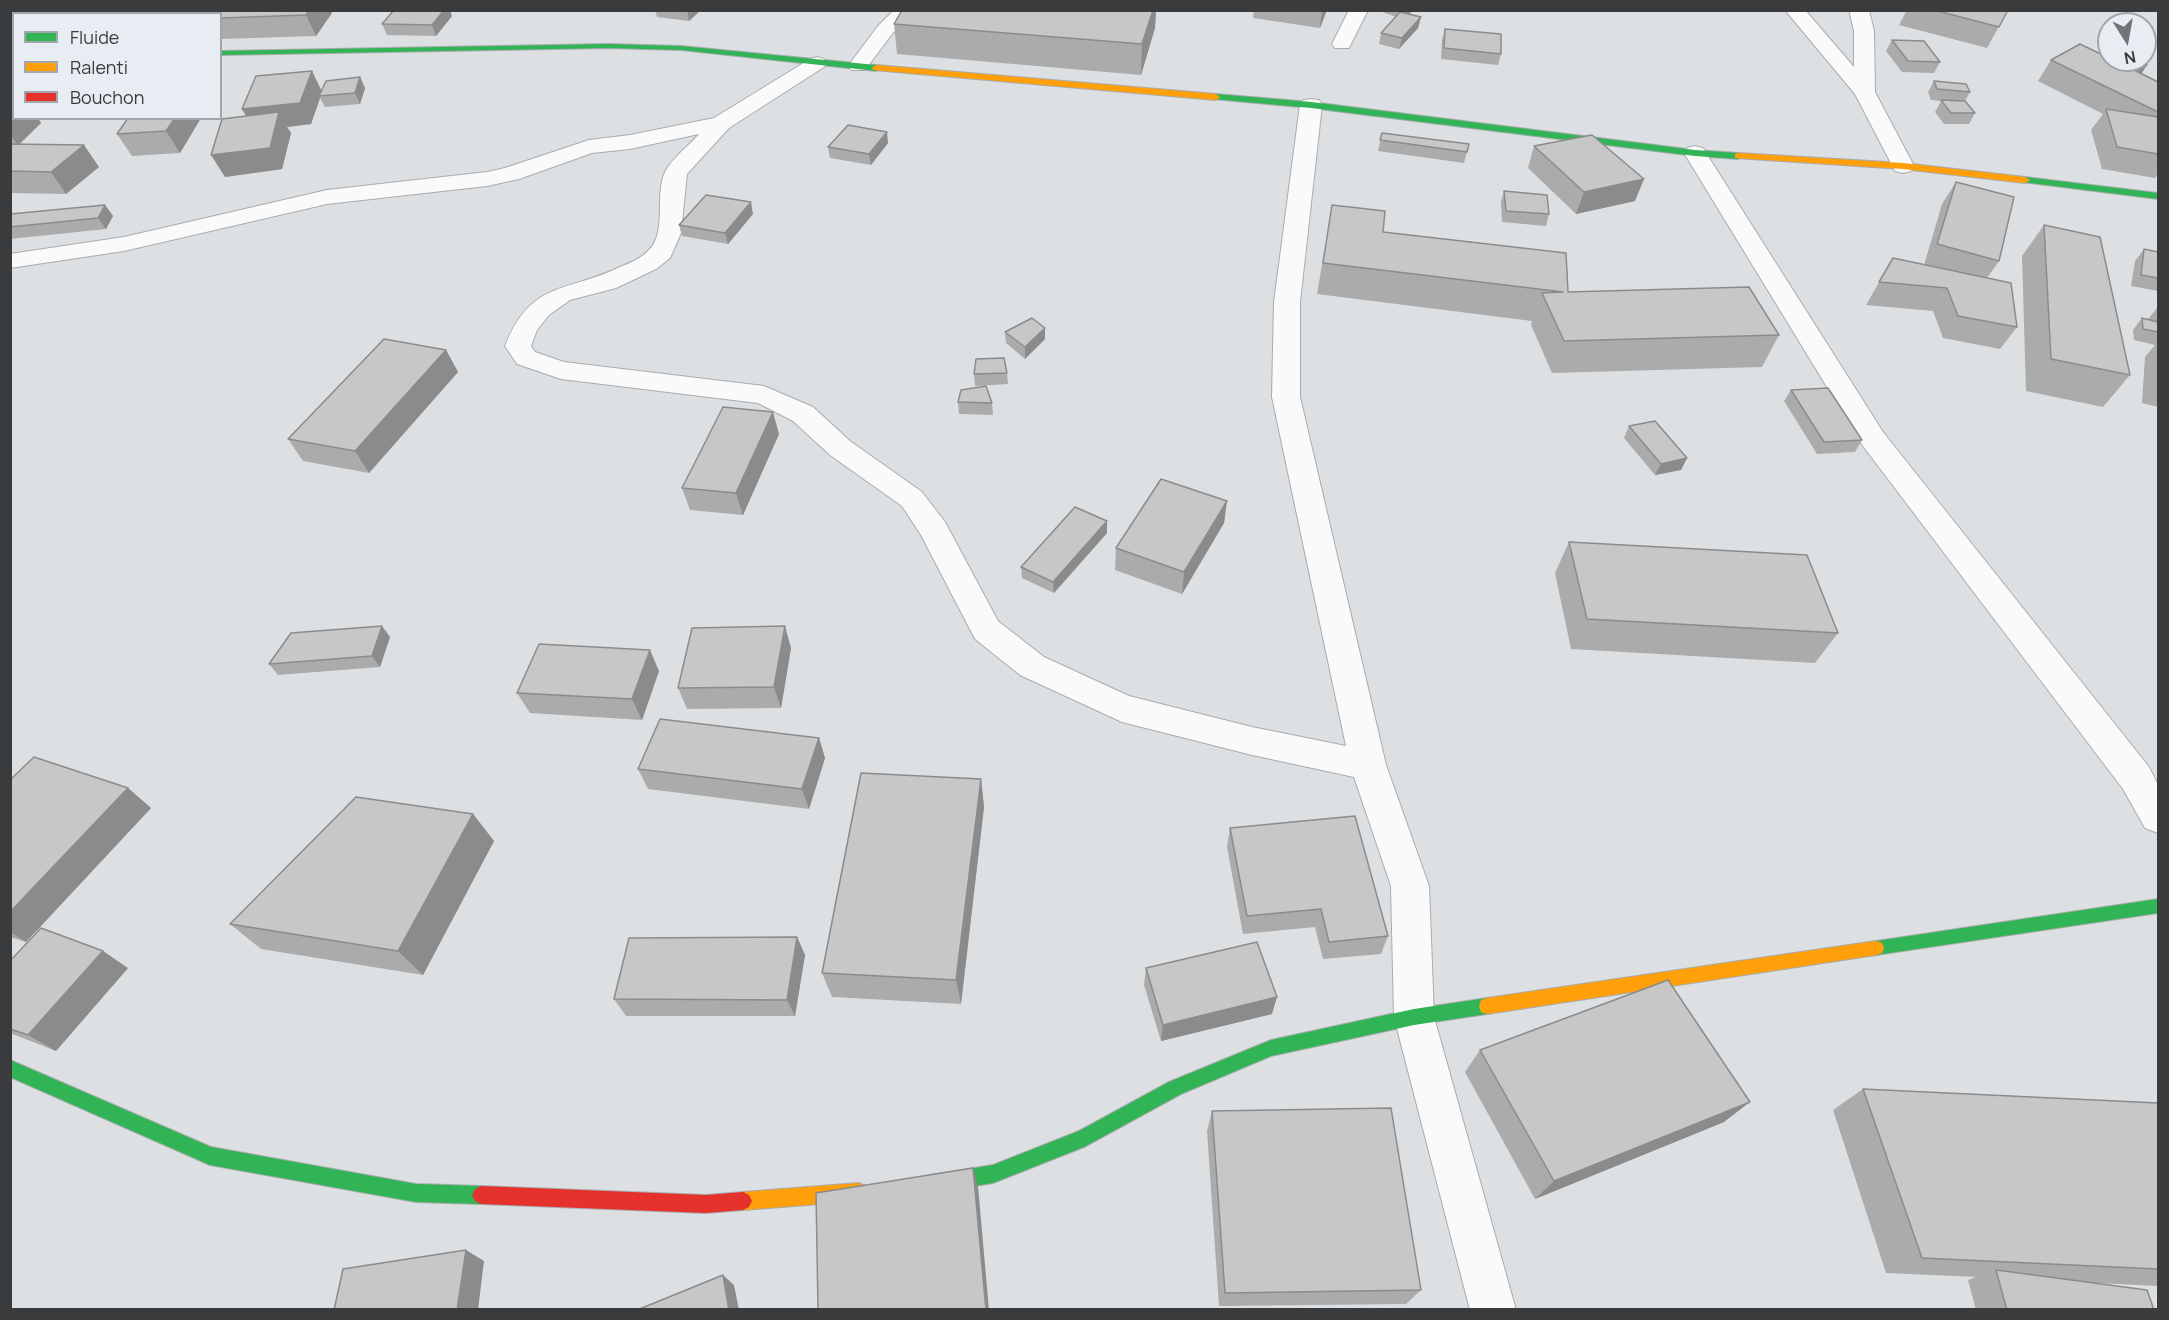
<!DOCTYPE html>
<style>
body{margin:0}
#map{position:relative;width:2169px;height:1320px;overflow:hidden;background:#dde0e2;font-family:Manrope,sans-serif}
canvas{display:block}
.frame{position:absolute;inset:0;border:12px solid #393b3d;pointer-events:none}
.legend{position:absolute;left:12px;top:12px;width:210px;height:108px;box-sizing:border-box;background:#e7edf2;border:2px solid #a1a6aa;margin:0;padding:8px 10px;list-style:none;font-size:18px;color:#393b3d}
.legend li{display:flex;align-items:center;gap:12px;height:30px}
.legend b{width:30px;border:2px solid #a1a6aa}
.north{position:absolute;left:2097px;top:12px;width:60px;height:60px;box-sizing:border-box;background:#e7edf2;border:2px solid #a1a6aa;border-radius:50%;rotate:169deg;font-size:16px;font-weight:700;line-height:24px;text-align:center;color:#393b3d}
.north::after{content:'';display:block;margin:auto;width:21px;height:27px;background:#727577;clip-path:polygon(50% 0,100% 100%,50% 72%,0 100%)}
</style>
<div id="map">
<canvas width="2169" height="1320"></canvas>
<div class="frame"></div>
<ul class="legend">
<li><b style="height:8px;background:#30b455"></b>Fluide</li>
<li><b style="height:8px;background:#ff9f0a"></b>Ralenti</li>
<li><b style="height:8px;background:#e5322d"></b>Bouchon</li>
</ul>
<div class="north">N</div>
</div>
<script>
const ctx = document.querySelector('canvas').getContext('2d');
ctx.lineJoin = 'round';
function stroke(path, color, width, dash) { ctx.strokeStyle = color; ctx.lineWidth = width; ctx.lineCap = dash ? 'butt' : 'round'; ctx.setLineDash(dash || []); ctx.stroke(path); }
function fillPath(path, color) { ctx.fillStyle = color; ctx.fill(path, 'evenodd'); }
const street = new Path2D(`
 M 43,10 L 62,10 L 60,14 L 41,14 Z
 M 894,10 L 915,10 L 892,34 L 865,70 L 851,70 L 848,66 L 878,26 Z
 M 1349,10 L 1368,10 L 1349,48 L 1335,48 L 1332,44 Z
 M 1785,10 L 1805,10 L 1854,67 L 1854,31 L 1849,10 L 1869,10 L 1874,31 L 1875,92 L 1914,166 L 1911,171 L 1903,173 L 1895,171 L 1855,94 Z
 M 817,57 L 824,59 L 827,63 L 824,67 L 729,128 L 687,174 L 681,233 L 670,258 L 656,269 L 616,288 L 570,300 L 549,315 L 537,330 L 531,346 L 535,352 L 564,362 L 764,386 L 813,407 L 850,441 L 922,492 L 945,522 L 998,621 L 1044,657 L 1129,696 L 1252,727 L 1346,746 L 1272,397 L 1274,302 L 1300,105 L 1303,100 L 1311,99 L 1319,100 L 1322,105 L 1300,302 L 1300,397 L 1386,765 L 1429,886 L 1434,1017 L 1516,1310 L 1470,1310 L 1394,1017 L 1391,886 L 1354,777 L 1252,755 L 1122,722 L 1020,675 L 975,639 L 921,535 L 902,506 L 830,455 L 793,421 L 758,403 L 561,379 L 517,364 L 505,346 C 531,280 566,293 620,267 C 630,263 640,259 648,251 C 668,233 654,195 665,172 C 672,158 689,146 699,134 L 630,149 L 592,153 L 519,179 L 487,186 L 327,204 L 124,251 L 10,268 L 10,254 L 124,237 L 327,190 L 487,172 L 505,168 L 589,140 L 630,135 L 714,118 L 810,59 Z
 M 1695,146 L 1703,148 L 1706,153 L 1883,432 L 2149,767 L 2158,785 L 2158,833 L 2145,828 L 2123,789 L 1863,446 L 1684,153 L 1687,148 Z`);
const fast = new Path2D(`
 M 608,44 L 681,46 L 876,65 L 880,68 L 876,71 L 681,50 L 608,48 L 220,55 L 220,51 Z
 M 1216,94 L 1311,102 L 1695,150 L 1738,153 L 1743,156 L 1738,159 L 1695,156 L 1311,108 L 1213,99 L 1212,97 Z
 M 2025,177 L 2158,193 L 2158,199 L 2022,182 L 2022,178 Z
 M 2158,899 L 2158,913 L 1876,955 L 1870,953 L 1868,948 L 1870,943 L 1876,941 Z
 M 1487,998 L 1493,1000 L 1495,1006 L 1493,1012 L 1487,1014 L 1414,1025 L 1271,1056 L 1181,1094 L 1084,1147 L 993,1183 L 931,1193 L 925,1190 L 922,1184 L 925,1178 L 931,1175 L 993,1165 L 1079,1131 L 1169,1082 L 1271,1040 L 1414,1009 Z
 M 10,1060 L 211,1147 L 416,1184 L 481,1186 L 487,1189 L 490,1195 L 487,1201 L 481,1204 L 416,1202 L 210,1165 L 10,1077 Z`);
const slow = new Path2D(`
 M 10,57 L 14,57 L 14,61 L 10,61 Z
 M 876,65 L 1216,94 L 1220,97 L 1216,100 L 873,70 L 872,68 Z
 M 1738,153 L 1903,163 L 2025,177 L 2030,180 L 2025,183 L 1903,169 L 1735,158 L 1735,154 Z
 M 1876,941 L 1882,943 L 1884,948 L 1882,953 L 1876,955 L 1487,1014 L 1481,1012 L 1479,1006 L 1481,1000 L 1487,998 Z
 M 859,1183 L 865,1186 L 868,1192 L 865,1198 L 859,1201 L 743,1210 L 737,1207 L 734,1201 L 737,1195 L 743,1192 Z`);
const jam = new Path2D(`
 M 481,1186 L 706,1195 L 743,1192 L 749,1195 L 752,1201 L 749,1207 L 743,1210 L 706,1213 L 481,1204 L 475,1201 L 472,1195 L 475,1189 Z`);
const wall = new Path2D(`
 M 10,10 L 30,10 L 32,14 L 14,14 L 14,37 L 10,37 Z
 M 168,10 L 331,10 L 332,13 L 316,36 L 220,39 L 220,14 Z
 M 655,10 L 701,10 L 689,21 L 657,17 Z
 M 902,10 L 1156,10 L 1155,28 L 1141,75 L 897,54 L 894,24 Z
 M 1254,10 L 1327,10 L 1320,28 L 1253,18 Z
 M 1377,10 L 1414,10 L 1409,14 L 1421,17 L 1418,28 L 1399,49 L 1379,44 L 1381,33 L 1396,17 Z
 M 1907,10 L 2008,10 L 1987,48 L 1899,25 Z
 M 452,16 L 436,36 L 387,35 L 382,24 Z
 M 1445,29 L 1501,54 L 1498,65 L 1441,59 L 1442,40 Z
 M 1892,40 L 1940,62 L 1934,73 L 1902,72 L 1886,51 Z
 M 2051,60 L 2141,73 L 2158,82 L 2158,173 L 2155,178 L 2102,169 L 2091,130 L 2103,114 L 2038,81 Z
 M 312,71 L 321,90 L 360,77 L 365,88 L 360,104 L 325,107 L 320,98 L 311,124 L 287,127 L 291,133 L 282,169 L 225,177 L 246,116 L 242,109 Z
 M 1934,81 L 1970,92 L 1965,101 L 1975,113 L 1969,124 L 1944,124 L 1935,112 L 1941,101 L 1931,100 L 1928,92 Z
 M 10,101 L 41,123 L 20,144 L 99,167 L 66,194 L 10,193 Z
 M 128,118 L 201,118 L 180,153 L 132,156 L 117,134 Z
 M 1382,133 L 1469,144 L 1464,163 L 1378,151 Z
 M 888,143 L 871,165 L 830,158 L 828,147 Z
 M 1534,146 L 1635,201 L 1576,214 L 1528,168 Z
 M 1956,182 L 1999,261 L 1987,278 L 2017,327 L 2000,349 L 1943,338 L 1933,311 L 1866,305 L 1893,258 L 1924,265 L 1942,204 Z
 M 1504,191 L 1549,214 L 1546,226 L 1502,222 L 1501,202 Z
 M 105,205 L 113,216 L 106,229 L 10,239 L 10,214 Z
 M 1332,205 L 1383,232 L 1568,292 L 1779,335 L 1762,367 L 1552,373 L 1531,325 L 1532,321 L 1317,294 Z
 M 753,214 L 728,244 L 682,236 L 679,225 Z
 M 2044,225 L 2130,375 L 2103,407 L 2026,391 L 2022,256 Z
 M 2144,249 L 2158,252 L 2158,291 L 2131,286 L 2135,261 Z
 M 2157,308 L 2158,309 L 2158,407 L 2142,403 L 2145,357 L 2155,345 L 2134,340 L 2133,330 L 2142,318 L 2148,319 Z
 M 1005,332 L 1045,339 L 1025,359 L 1006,343 Z
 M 446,350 L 458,372 L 369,473 L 303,461 L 288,439 Z
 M 1007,373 L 1008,384 L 975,386 L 974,374 Z
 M 1791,390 L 1862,440 L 1855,452 L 1817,454 L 1784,401 Z
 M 958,402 L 992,403 L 993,415 L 959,414 Z
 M 1629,426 L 1687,458 L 1681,470 L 1655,475 L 1624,438 Z
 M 779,434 L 743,515 L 690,510 L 682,488 Z
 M 1227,501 L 1224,523 L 1182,594 L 1115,570 L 1116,548 Z
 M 1107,521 L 1107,533 L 1054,593 L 1022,578 L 1021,567 Z
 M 1569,542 L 1838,633 L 1815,663 L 1571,649 L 1555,573 Z
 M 390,637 L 380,667 L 278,675 L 269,664 Z
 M 791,648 L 781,708 L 687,709 L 678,688 Z
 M 659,671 L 642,720 L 530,713 L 517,693 Z
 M 819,738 L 825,758 L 809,809 L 648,789 L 638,769 Z
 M 981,779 L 984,807 L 961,1004 L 832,997 L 822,973 Z
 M 10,780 L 128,788 L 151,808 L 26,942 L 10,937 Z
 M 473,814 L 494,841 L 423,975 L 261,949 L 230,924 Z
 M 1230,828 L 1388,936 L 1381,954 L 1323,959 L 1315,927 L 1243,934 L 1227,847 Z
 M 797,937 L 805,955 L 795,1016 L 626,1016 L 614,999 Z
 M 10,961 L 128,968 L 56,1051 L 10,1033 Z
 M 1146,968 L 1272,1014 L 1161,1041 L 1144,985 Z
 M 1480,1050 L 1724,1122 L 1535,1199 L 1465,1072 Z
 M 1863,1089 L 2158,1103 L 2158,1286 L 2096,1283 L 2154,1310 L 1976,1310 L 1968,1280 L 1976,1277 L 1886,1273 L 1833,1110 Z
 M 1212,1111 L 1421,1290 L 1406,1304 L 1219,1306 L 1207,1131 Z`);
const shadedWall = new Path2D(`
 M 13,10 L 30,10 L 32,14 L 14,14 L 14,21 L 10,16 L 10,14 Z
 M 309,10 L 331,10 L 332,13 L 316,36 L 306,15 Z
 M 444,10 L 450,10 L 452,16 L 436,36 L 432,25 Z
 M 687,10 L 701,10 L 689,21 Z
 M 1153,10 L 1156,10 L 1155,28 L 1141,75 L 1142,44 Z
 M 1322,10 L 1327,10 L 1320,28 Z
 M 1404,10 L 1414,10 L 1402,19 Z
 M 1421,17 L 1418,28 L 1399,49 L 1402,38 Z
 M 2147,65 L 2140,76 L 2132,69 Z
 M 312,71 L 322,92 L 319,96 L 320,98 L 311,124 L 287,127 L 291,133 L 282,169 L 225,177 L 211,155 L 255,130 L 242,109 Z
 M 360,77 L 365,88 L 360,104 L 355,93 Z
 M 14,113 L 14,118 L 38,118 L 41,123 L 18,145 L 10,135 L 10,115 Z
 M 175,118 L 201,118 L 180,153 L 166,131 Z
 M 887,132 L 888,143 L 871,165 L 869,154 Z
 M 84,145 L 99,167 L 66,194 L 51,172 Z
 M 1644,179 L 1635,201 L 1576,214 L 1584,192 Z
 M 751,202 L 753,214 L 728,244 L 725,233 Z
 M 105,205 L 113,216 L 106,229 L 98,218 Z
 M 1045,328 L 1045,339 L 1025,359 L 1025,347 Z
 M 446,350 L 458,372 L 369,473 L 355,451 Z
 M 773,412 L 779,434 L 743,515 L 736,493 Z
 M 1687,458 L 1681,470 L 1655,475 L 1661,464 Z
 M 1227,501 L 1224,523 L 1182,594 L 1184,572 Z
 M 1107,521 L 1107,533 L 1054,593 L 1053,582 Z
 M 382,626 L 390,637 L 380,667 L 372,656 Z
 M 785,626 L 791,648 L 781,708 L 774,687 Z
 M 650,650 L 659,671 L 642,720 L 632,699 Z
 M 819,738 L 825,758 L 809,809 L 802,789 Z
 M 981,779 L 984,807 L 961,1004 L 956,980 Z
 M 128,788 L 151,808 L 26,942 L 10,932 L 10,912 Z
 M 473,814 L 494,841 L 423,975 L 398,951 Z
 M 797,937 L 805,955 L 795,1016 L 787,1000 Z
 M 103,951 L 128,968 L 56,1051 L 28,1035 Z
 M 1277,997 L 1272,1014 L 1161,1041 L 1163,1025 Z
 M 1750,1102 L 1724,1122 L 1535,1199 L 1554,1181 Z
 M 973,1168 L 978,1186 L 989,1310 L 986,1310 Z
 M 466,1250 L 484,1261 L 478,1310 L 457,1310 Z
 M 723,1275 L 734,1285 L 739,1310 L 729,1310 Z`);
const building = new Path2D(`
 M 168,10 L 309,10 L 306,15 L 220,18 L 220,14 L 165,14 Z
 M 394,10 L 444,10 L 432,25 L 382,24 Z
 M 902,10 L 1153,10 L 1142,44 L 894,24 Z
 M 1934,10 L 2008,10 L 1999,27 Z
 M 1400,12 L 1421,17 L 1402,38 L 1381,33 Z
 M 1445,29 L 1501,34 L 1501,54 L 1444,48 Z
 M 1892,40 L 1924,41 L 1940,62 L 1908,61 Z
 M 2080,44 L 2109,58 L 2109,60 L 2114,60 L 2158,82 L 2158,112 L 2051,60 Z
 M 2120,60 L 2137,60 L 2147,65 L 2133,69 L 2116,61 Z
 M 312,71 L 300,103 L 242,109 L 256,76 Z
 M 360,77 L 355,93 L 319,96 L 326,81 Z
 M 1934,81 L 1966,84 L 1970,92 L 1937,89 Z
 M 1941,100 L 1965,101 L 1975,113 L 1951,113 Z
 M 10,101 L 14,101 L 14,113 L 10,115 Z
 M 2106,109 L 2158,117 L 2158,154 L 2117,147 Z
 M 279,112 L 270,148 L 211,155 L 222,119 Z
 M 128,118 L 175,118 L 166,131 L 117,134 Z
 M 848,125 L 887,132 L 869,154 L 828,147 Z
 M 1382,133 L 1469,144 L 1467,152 L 1380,140 Z
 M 1592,135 L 1644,179 L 1584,192 L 1534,146 Z
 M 10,144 L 84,145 L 51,172 L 10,171 Z
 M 1956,182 L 2014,197 L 1999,261 L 1937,244 Z
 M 1504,191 L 1547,195 L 1549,214 L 1506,211 Z
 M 706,195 L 751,202 L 725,233 L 679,225 Z
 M 105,205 L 98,218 L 10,227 L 10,214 Z
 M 1332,205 L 1385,211 L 1383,232 L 1566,253 L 1568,292 L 1749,287 L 1779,335 L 1564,341 L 1542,293 L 1563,292 L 1323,263 Z
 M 2044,225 L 2100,237 L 2130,375 L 2051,359 Z
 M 2144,249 L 2158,252 L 2158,278 L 2141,275 Z
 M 1893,258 L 2011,283 L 2017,327 L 1958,316 L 1947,288 L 1879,282 Z
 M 1032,318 L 1045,328 L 1025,347 L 1005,332 Z
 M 2142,318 L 2158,322 L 2158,332 L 2143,329 Z
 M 384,339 L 446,350 L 355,451 L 288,439 Z
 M 1004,358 L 1007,373 L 974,374 L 976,359 Z
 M 986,386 L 992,403 L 958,402 L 961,390 Z
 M 1828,388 L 1862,440 L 1824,442 L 1791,390 Z
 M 723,407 L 773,412 L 736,493 L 682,488 Z
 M 1655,421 L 1687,458 L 1661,464 L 1629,426 Z
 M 1161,479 L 1227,501 L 1184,572 L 1116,548 Z
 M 1075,507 L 1107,521 L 1053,582 L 1021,567 Z
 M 1569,542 L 1807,555 L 1838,633 L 1587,619 Z
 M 382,626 L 372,656 L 269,664 L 291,633 Z
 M 785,626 L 774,687 L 678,688 L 692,628 Z
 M 539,644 L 650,650 L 632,699 L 517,693 Z
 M 660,719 L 819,738 L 802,789 L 638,769 Z
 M 34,757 L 128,788 L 10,912 L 10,780 Z
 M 861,773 L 981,779 L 956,980 L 822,973 Z
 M 356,797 L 473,814 L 398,951 L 230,924 Z
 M 1355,816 L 1388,936 L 1329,942 L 1321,909 L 1247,916 L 1230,828 Z
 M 41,928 L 103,951 L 28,1035 L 10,1029 L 10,961 Z
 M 797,937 L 787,1000 L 614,999 L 629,938 Z
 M 1257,942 L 1277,997 L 1163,1025 L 1146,968 Z
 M 1668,980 L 1750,1102 L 1554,1181 L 1480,1050 Z
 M 1863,1089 L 2158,1103 L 2158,1269 L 1922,1258 Z
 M 1391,1108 L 1421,1290 L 1225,1293 L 1212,1111 Z
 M 973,1168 L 986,1310 L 818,1310 L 816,1193 Z
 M 466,1250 L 457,1310 L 334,1310 L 343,1269 Z
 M 1996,1270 L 2147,1290 L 2154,1310 L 2007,1310 Z
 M 723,1275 L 729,1310 L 637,1310 Z`);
stroke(street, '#a9abad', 2);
stroke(fast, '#a9abad', 2);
stroke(slow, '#a9abad', 2);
stroke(jam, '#a9abad', 2);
fillPath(street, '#fafafb');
fillPath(fast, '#30b455');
fillPath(slow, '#ff9f0a');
fillPath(jam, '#e5322d');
fillPath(wall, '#ababab');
fillPath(shadedWall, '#8b8b8b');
fillPath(building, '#c7c7c7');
stroke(building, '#8b8b8b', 1.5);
</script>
